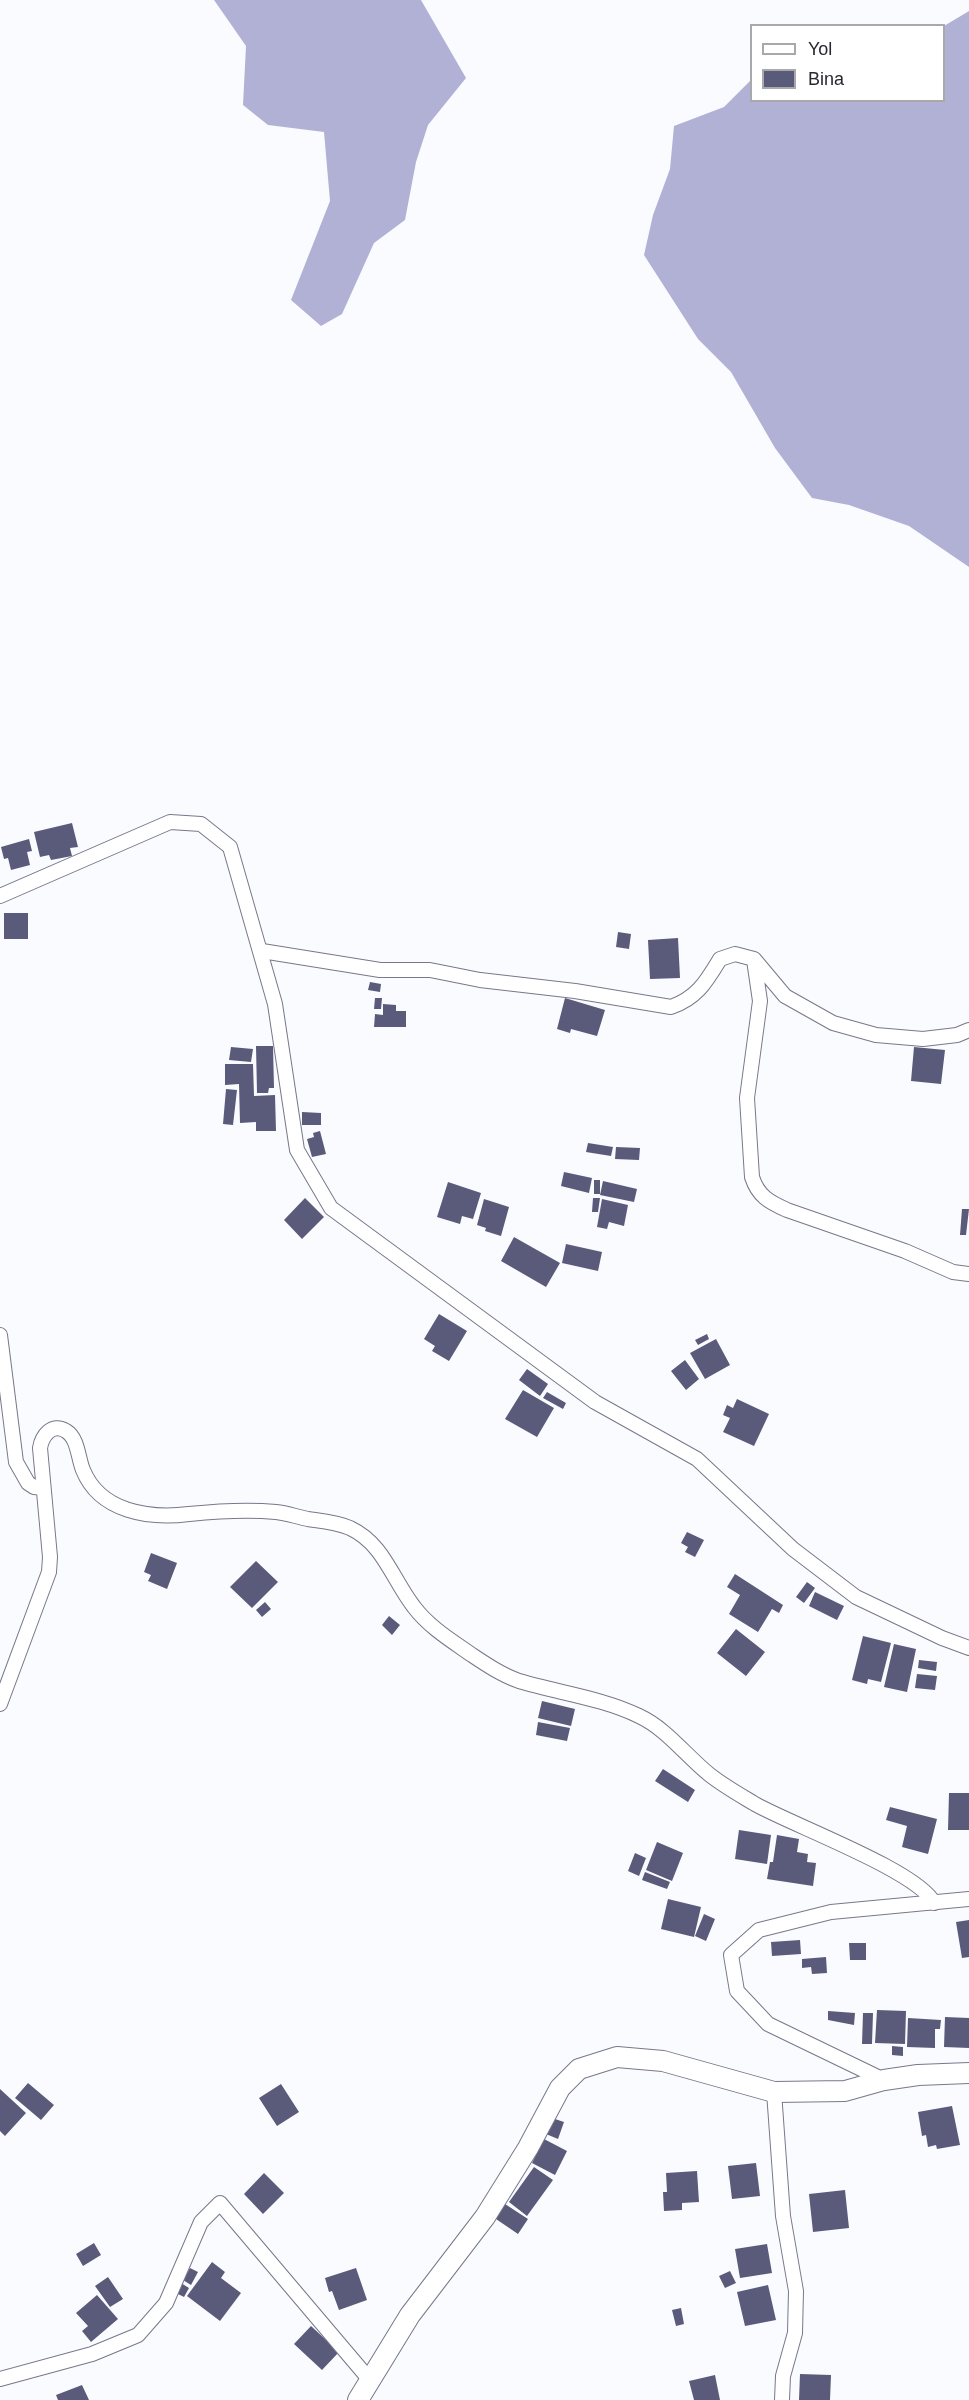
<!DOCTYPE html>
<style>
body{margin:0}
#map{position:relative;width:969px;height:2400px;overflow:hidden;background:#fafbff;font-family:Arial,sans-serif}
canvas{display:block}
.legend{position:absolute;left:750px;top:24px;width:195px;height:78px;box-sizing:border-box;background:#fff;border:2px solid #a9a9ac;margin:0;padding:8px 10px;list-style:none;font-size:18px;color:#28282f}
.legend li{display:flex;align-items:center;gap:12px;height:30px}
.legend b{width:30px;border:2px solid #a9a9ac}
</style>
<div id="map">
<canvas width="969" height="2400"></canvas>
<ul class="legend">
<li><b style="height:8px;background:#fff"></b>Yol</li>
<li><b style="height:16px;background:#5a5a7a"></b>Bina</li>
</ul>
</div>
<script>
const ctx = document.querySelector('canvas').getContext('2d');
ctx.lineJoin = 'round';
function fillPath(path, color) { ctx.fillStyle = color; ctx.fill(path, 'evenodd'); }
function stroke(path, color, width, dash) { ctx.strokeStyle = color; ctx.lineWidth = width; ctx.lineCap = dash ? 'butt' : 'round'; ctx.setLineDash(dash || []); ctx.stroke(path); }
const forest = new Path2D(`
 M 214,0 L 421,0 L 466,78 L 428,125 L 416,162 L 405,220 L 374,243 L 342,314 L 321,326 L 291,300 L 330,201 L 324,132 L 268,125 L 243,105 L 246,46 Z
 M 969,11 L 969,567 L 909,526 L 849,505 L 812,498 L 775,448 L 731,372 L 698,339 L 644,255 L 653,215 L 670,169 L 674,126 L 724,107 L 751,80 L 752,100 L 944,100 L 944,26 Z`);
const building = new Path2D(`
 M 72,823 L 78,847 L 70,848 L 72,856 L 51,860 L 49,855 L 40,857 L 34,832 Z
 M 29,839 L 32,851 L 27,852 L 30,865 L 11,870 L 8,858 L 4,859 L 1,847 Z
 M 4,913 L 28,913 L 28,939 L 4,939 Z
 M 618,932 L 631,934 L 629,949 L 616,947 Z
 M 678,938 L 680,978 L 650,979 L 648,940 Z
 M 370,982 L 381,984 L 380,992 L 368,990 Z
 M 375,998 L 382,998 L 381,1009 L 374,1009 Z
 M 565,998 L 605,1010 L 597,1036 L 571,1029 L 570,1033 L 557,1029 Z
 M 383,1004 L 396,1005 L 396,1011 L 406,1011 L 406,1027 L 374,1027 L 375,1014 L 383,1015 Z
 M 256,1046 L 273,1046 L 274,1088 L 269,1088 L 268,1093 L 257,1093 Z
 M 231,1047 L 253,1049 L 251,1062 L 229,1060 Z
 M 914,1047 L 945,1050 L 941,1084 L 911,1081 Z
 M 225,1064 L 253,1064 L 254,1096 L 275,1095 L 276,1131 L 256,1131 L 256,1122 L 240,1123 L 239,1084 L 225,1085 Z
 M 226,1089 L 237,1090 L 233,1125 L 223,1124 Z
 M 302,1112 L 321,1113 L 321,1125 L 302,1125 Z
 M 320,1131 L 326,1154 L 312,1157 L 307,1139 L 314,1137 L 313,1133 Z
 M 588,1143 L 613,1147 L 611,1156 L 586,1152 Z
 M 616,1147 L 640,1148 L 639,1160 L 615,1159 Z
 M 564,1172 L 592,1178 L 589,1193 L 561,1186 Z
 M 594,1180 L 600,1180 L 600,1194 L 594,1194 Z
 M 603,1181 L 637,1189 L 634,1202 L 600,1195 Z
 M 448,1182 L 481,1193 L 473,1219 L 462,1216 L 460,1224 L 437,1217 Z
 M 305,1198 L 324,1217 L 302,1239 L 284,1220 Z
 M 593,1198 L 600,1198 L 598,1212 L 592,1212 Z
 M 484,1199 L 509,1207 L 501,1236 L 485,1231 L 486,1228 L 477,1225 Z
 M 602,1199 L 628,1205 L 624,1226 L 609,1222 L 607,1229 L 597,1227 Z
 M 962,1209 L 969,1209 L 966,1235 L 960,1235 Z
 M 514,1237 L 560,1263 L 546,1287 L 501,1261 Z
 M 566,1244 L 602,1252 L 598,1271 L 562,1263 Z
 M 439,1314 L 467,1331 L 449,1361 L 432,1351 L 435,1346 L 424,1339 Z
 M 707,1334 L 709,1339 L 698,1345 L 695,1340 Z
 M 716,1339 L 730,1365 L 705,1379 L 690,1353 Z
 M 685,1360 L 699,1379 L 686,1390 L 671,1371 Z
 M 527,1369 L 548,1384 L 540,1396 L 519,1380 Z
 M 523,1390 L 554,1408 L 537,1437 L 505,1419 Z
 M 547,1392 L 566,1403 L 563,1409 L 543,1398 Z
 M 737,1399 L 769,1414 L 754,1446 L 723,1432 L 730,1418 L 723,1415 L 727,1405 L 733,1408 Z
 M 687,1532 L 704,1540 L 695,1557 L 685,1552 L 688,1547 L 681,1543 Z
 M 151,1553 L 177,1563 L 167,1589 L 148,1581 L 151,1575 L 144,1572 Z
 M 256,1561 L 278,1582 L 252,1608 L 230,1587 Z
 M 735,1574 L 783,1605 L 779,1613 L 772,1609 L 758,1632 L 729,1614 L 740,1595 L 727,1587 Z
 M 807,1582 L 815,1588 L 804,1603 L 796,1597 Z
 M 815,1592 L 844,1606 L 837,1620 L 809,1606 Z
 M 265,1602 L 271,1609 L 262,1617 L 256,1610 Z
 M 389,1616 L 400,1625 L 392,1635 L 382,1625 Z
 M 736,1629 L 765,1652 L 746,1676 L 717,1653 Z
 M 863,1636 L 891,1643 L 881,1682 L 868,1679 L 867,1684 L 852,1680 Z
 M 894,1644 L 916,1649 L 907,1692 L 884,1687 Z
 M 919,1660 L 937,1662 L 936,1671 L 918,1668 Z
 M 917,1674 L 937,1676 L 935,1690 L 915,1688 Z
 M 542,1701 L 575,1709 L 571,1726 L 538,1718 Z
 M 538,1722 L 570,1728 L 567,1741 L 536,1735 Z
 M 663,1769 L 695,1790 L 688,1802 L 655,1781 Z
 M 949,1793 L 969,1793 L 969,1830 L 948,1830 Z
 M 890,1807 L 937,1819 L 928,1854 L 902,1847 L 907,1826 L 886,1820 Z
 M 739,1830 L 771,1835 L 767,1864 L 735,1859 Z
 M 777,1835 L 799,1839 L 797,1852 L 808,1854 L 807,1862 L 816,1863 L 813,1886 L 767,1879 L 770,1862 L 773,1862 Z
 M 657,1842 L 683,1853 L 672,1881 L 646,1870 Z
 M 635,1853 L 646,1858 L 639,1876 L 628,1871 Z
 M 645,1872 L 670,1882 L 667,1889 L 642,1880 Z
 M 668,1899 L 701,1907 L 694,1937 L 661,1929 Z
 M 704,1914 L 715,1919 L 706,1941 L 695,1936 Z
 M 969,1920 L 969,1957 L 962,1958 L 956,1922 Z
 M 800,1940 L 801,1954 L 772,1956 L 771,1942 Z
 M 849,1943 L 866,1943 L 866,1960 L 850,1960 Z
 M 826,1957 L 827,1973 L 812,1974 L 811,1967 L 802,1968 L 802,1959 Z
 M 877,2010 L 906,2011 L 905,2044 L 875,2043 Z
 M 828,2011 L 855,2013 L 854,2025 L 828,2020 Z
 M 863,2013 L 873,2013 L 872,2044 L 862,2044 Z
 M 945,2017 L 969,2018 L 969,2048 L 944,2047 Z
 M 908,2018 L 941,2020 L 940,2029 L 935,2029 L 935,2048 L 907,2047 Z
 M 892,2046 L 903,2047 L 903,2056 L 892,2055 Z
 M 28,2083 L 54,2105 L 41,2120 L 15,2098 Z
 M 281,2084 L 299,2112 L 277,2126 L 259,2098 Z
 M 0,2089 L 26,2113 L 5,2136 L 0,2131 Z
 M 952,2106 L 960,2145 L 937,2149 L 936,2145 L 928,2147 L 926,2135 L 922,2136 L 918,2112 Z
 M 552,2118 L 564,2122 L 558,2139 L 546,2134 Z
 M 544,2139 L 567,2151 L 555,2175 L 532,2163 Z
 M 756,2163 L 760,2196 L 732,2199 L 728,2166 Z
 M 534,2167 L 553,2180 L 527,2216 L 509,2202 Z
 M 697,2171 L 699,2202 L 682,2203 L 682,2210 L 664,2211 L 663,2192 L 667,2192 L 666,2173 Z
 M 264,2173 L 284,2193 L 263,2214 L 244,2194 Z
 M 845,2190 L 849,2228 L 813,2232 L 809,2194 Z
 M 505,2204 L 528,2219 L 518,2234 L 496,2219 Z
 M 94,2243 L 101,2255 L 83,2266 L 76,2254 Z
 M 767,2244 L 772,2273 L 740,2278 L 735,2249 Z
 M 212,2262 L 225,2272 L 221,2278 L 241,2293 L 220,2321 L 187,2296 Z
 M 190,2268 L 198,2272 L 191,2285 L 183,2280 Z
 M 356,2268 L 367,2300 L 339,2310 L 332,2291 L 329,2292 L 325,2278 Z
 M 730,2271 L 736,2283 L 725,2288 L 719,2276 Z
 M 108,2277 L 123,2299 L 110,2307 L 95,2286 Z
 M 181,2283 L 189,2288 L 184,2297 L 176,2293 Z
 M 768,2285 L 776,2320 L 745,2326 L 737,2292 Z
 M 97,2295 L 118,2319 L 91,2342 L 82,2331 L 88,2326 L 76,2313 Z
 M 681,2308 L 684,2324 L 676,2326 L 672,2310 Z
 M 311,2326 L 339,2352 L 322,2370 L 294,2344 Z
 M 800,2374 L 831,2375 L 830,2400 L 799,2400 Z
 M 715,2375 L 720,2400 L 694,2400 L 689,2381 Z
 M 82,2385 L 89,2400 L 58,2400 L 56,2395 Z`);
const street = new Path2D(`
 M 0,896 L 170,822 L 201,824 L 230,847 L 275,1004 L 297,1150 L 331,1208 L 595,1402 L 697,1459 L 793,1549 L 856,1597 L 942,1638 L 969,1648
 M 262,951 L 380,970 L 430,970 L 480,980 L 575,991 L 671,1007 C 697,998 706,982 720,959 L 735,954 L 754,959 L 785,996 L 833,1023 L 876,1035 L 923,1039 L 957,1035 L 969,1030
 M 754,960 L 760,1001 L 747,1098 L 752,1177 C 758,1196 769,1202 787,1210 L 905,1251 L 953,1272 L 969,1274
 M 0,1335 L 16,1462 L 28,1483 L 34,1487 L 43,1488
 M 0,1704 L 49,1572 L 50,1557 L 40,1448 C 42,1436 52,1422 66,1431 C 78,1438 78,1458 83,1470 C 100,1512 149,1519 189,1514 C 218,1511 247,1509 276,1512 C 287,1513 297,1517 308,1519 C 322,1521 336,1522 350,1528 C 384,1544 392,1579 414,1607 C 429,1627 452,1641 472,1655 C 487,1665 502,1675 519,1681 C 559,1693 602,1698 639,1716 C 667,1729 686,1756 710,1775 C 724,1786 740,1795 755,1804 C 792,1825 918,1871 934,1903
 M 884,2080 L 768,2024 L 737,1991 L 731,1955 L 759,1930 L 831,1912 L 969,1899
 M 774,2092 L 783,2216 L 796,2291 L 795,2333 L 783,2376 L 782,2400
 M 0,2379 L 92,2354 L 138,2335 L 166,2303 L 201,2222 L 220,2203 L 369,2379`);
const secondary = new Path2D(`
 M 358,2400 L 410,2315 L 485,2217 L 528,2148 L 560,2088 L 579,2069 L 617,2057 L 663,2061 L 774,2092 L 845,2091 L 884,2080 L 918,2075 L 969,2073`);
fillPath(forest, '#b1b1d5');
fillPath(building, '#5a5a7a');
stroke(street, '#77788a', 16);
stroke(secondary, '#77788a', 22);
stroke(street, '#fff', 14);
stroke(secondary, '#fff', 20);
</script>
